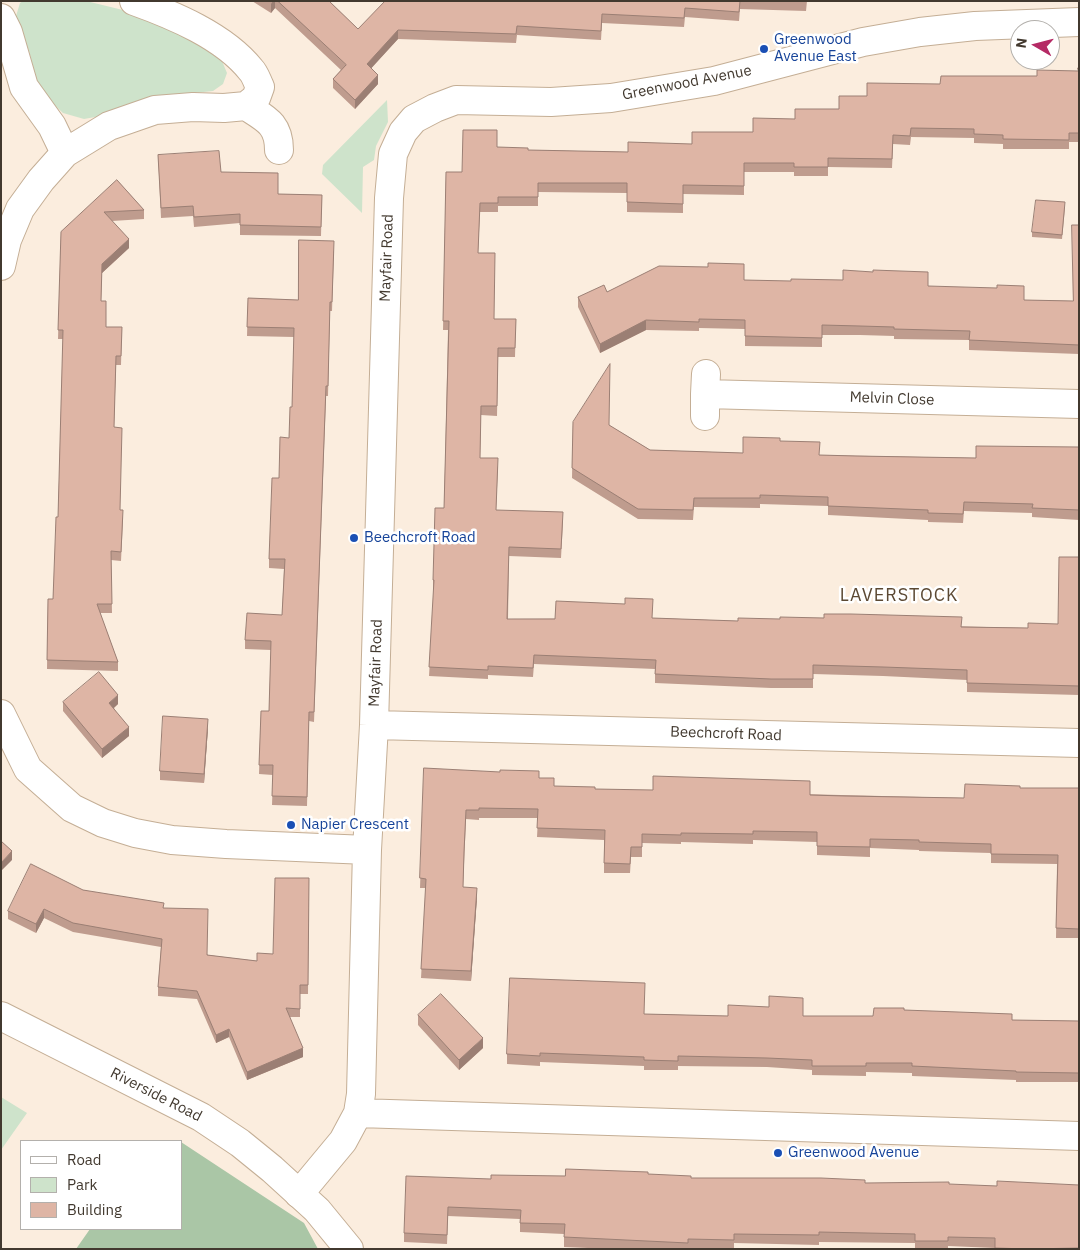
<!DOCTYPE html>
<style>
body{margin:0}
#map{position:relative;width:1080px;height:1250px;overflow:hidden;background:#fbedde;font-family:"IBM Plex Sans",sans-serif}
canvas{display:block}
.frame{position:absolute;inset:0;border:2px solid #42392f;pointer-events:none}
.legend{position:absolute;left:20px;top:1140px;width:162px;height:90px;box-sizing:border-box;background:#fff;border:1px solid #b3b0ac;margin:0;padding:6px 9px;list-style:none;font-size:15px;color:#42392f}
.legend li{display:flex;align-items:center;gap:10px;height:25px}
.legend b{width:25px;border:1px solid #b3b0ac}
.north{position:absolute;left:1010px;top:20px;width:50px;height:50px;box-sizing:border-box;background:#fff;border:1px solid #b3b0ac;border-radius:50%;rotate:278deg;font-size:14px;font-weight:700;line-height:20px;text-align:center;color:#42392f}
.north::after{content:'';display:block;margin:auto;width:18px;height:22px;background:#b52a65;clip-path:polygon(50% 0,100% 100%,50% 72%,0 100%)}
</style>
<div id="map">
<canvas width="1080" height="1250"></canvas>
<div class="frame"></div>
<ul class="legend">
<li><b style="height:6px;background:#fff"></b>Road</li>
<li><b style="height:14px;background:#cee3cb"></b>Park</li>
<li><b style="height:14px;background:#deb5a5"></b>Building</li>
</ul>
<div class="north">N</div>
</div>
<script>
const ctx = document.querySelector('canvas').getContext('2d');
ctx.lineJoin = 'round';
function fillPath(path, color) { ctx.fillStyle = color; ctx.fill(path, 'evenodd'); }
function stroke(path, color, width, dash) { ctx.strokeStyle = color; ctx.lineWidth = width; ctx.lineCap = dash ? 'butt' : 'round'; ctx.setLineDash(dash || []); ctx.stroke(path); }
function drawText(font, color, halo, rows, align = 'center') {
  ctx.font = font + ' "IBM Plex Sans",sans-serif'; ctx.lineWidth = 5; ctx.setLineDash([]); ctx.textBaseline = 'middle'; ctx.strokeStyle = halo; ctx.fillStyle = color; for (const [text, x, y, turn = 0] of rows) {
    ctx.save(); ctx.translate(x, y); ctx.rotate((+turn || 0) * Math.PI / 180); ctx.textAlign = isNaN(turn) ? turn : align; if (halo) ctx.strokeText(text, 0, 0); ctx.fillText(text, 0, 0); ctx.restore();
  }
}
const green = new Path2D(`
 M 23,1 L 86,1 L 127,11 L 197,41 L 222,61 L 227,73 L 223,84 L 213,91 L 156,97 L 112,114 L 84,119 L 63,113 L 48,99 L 37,82 L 29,51 L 16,16 L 20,3 Z
 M 387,100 L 388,122 L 376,146 L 374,160 L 363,167 L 362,213 L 322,174 L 323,165 Z
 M 1,1097 L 27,1113 L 1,1150 Z`);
const forest = new Path2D(`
 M 181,1142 L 304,1223 L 318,1249 L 76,1249 L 90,1229 L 181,1229 Z`);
const street = new Path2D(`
 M 134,1 C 173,15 224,36 251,70 C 255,74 257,81 260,87 L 256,98 L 246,106 C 266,119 279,124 279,150
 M 1,18 L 8,32 L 24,87 L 52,126 L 65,153
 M 1,266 L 7,240 L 20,209 L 41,180 L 65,153 L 109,126 L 155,110 L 193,107 L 224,108 L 246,106
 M 706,374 L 705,394 L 1079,404
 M 705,416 L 705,394
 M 1,714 L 28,769 L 72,808 L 103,823 L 135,833 L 172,840 L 226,844 L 367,850
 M 374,725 L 1079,743
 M 358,1113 L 1079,1136
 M 299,1194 L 343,1141 L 358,1113 L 361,1094 L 367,850 L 374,725 L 389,198 L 393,154 L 403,132 L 414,119 L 435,108 L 456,100 L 551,102 L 611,98 L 714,81 L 863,42 L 920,32 L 975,26 L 1079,22`);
const secondary = new Path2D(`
 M 1,1016 L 201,1117 L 240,1143 L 272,1169 L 317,1210 L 349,1249`);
const wall = new Path2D(`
 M 252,1 L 329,1 L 358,29 L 545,1 L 807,1 L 806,11 L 740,9 L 739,21 L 685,17 L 684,27 L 602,23 L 601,40 L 517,35 L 516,43 L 398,39 L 371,68 L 378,84 L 355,109 L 333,88 L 333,79 L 341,70 L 275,8 L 271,13 Z
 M 1079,68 L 1079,142 L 1069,142 L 1069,149 L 1003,149 L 1003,144 L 974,143 L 974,138 L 911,137 L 910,145 L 893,144 L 892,168 L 828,167 L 828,176 L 794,176 L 794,172 L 744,172 L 744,195 L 683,194 L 683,213 L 627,212 L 627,193 L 538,192 L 538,206 L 498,206 L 498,212 L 480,212 L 478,253 L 494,319 L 516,319 L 515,357 L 498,357 L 497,416 L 481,415 L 480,458 L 498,467 L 496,510 L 563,521 L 561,558 L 509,556 L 508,619 L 653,618 L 738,621 L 1028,628 L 1058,624 L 1079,557 L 1079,695 L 967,692 L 967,680 L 883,676 L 813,674 L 813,688 L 771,688 L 655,683 L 655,669 L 534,664 L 533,677 L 488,675 L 488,679 L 429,676 L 434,590 L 433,589 L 433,580 L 444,508 L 448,330 L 443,330 L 446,172 L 462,172 L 497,147 L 528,150 L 628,152 L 692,144 L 753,132 L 795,119 L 839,109 L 867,96 L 940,84 L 1037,76 L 1078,71 Z
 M 158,155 L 221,172 L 278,194 L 322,195 L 321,236 L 240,235 L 240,223 L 194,227 L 193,216 L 161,218 Z
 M 117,180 L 144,210 L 144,219 L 112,221 L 129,248 L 102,273 L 101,301 L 106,327 L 122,327 L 121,365 L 116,365 L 114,427 L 120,510 L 123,519 L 121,561 L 111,560 L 112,613 L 100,613 L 118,662 L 118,671 L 47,669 L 48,599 L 53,599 L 58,517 L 63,339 L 58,339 L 61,232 Z
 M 1065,207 L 1062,239 L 1032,237 L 1032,232 Z
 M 1079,225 L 1079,354 L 969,350 L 969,340 L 894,339 L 894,336 L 860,335 L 822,335 L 822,347 L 745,346 L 745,329 L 699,328 L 699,331 L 646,330 L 600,353 L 578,307 L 578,297 L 607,292 L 708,267 L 744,280 L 928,286 L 1024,300 L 1073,301 Z
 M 334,250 L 332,311 L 330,311 L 328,396 L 326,396 L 314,722 L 309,721 L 307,806 L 272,805 L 273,775 L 259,774 L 261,711 L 269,711 L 271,650 L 245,649 L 245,640 L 282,615 L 284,569 L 269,568 L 269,559 L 279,478 L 289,438 L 292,407 L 294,337 L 247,336 L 248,298 L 298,300 Z
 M 573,422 L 609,425 L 650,450 L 743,453 L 780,441 L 819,455 L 976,458 L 1079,447 L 1079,520 L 1032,517 L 1032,513 L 964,511 L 963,523 L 928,522 L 928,520 L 828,515 L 828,506 L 760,504 L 760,508 L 694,507 L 693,520 L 638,519 L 572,478 Z
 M 63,702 L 118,704 L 114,708 L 129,736 L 102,758 L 63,711 Z
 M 208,728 L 204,783 L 160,780 L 160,771 Z
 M 424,768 L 539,778 L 554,786 L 595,789 L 964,798 L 1020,788 L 1079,788 L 1079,938 L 1056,938 L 1057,864 L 991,863 L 991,853 L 919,851 L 919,850 L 870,848 L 870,857 L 817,855 L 817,842 L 753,840 L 753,844 L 681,842 L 681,844 L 642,843 L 642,857 L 631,857 L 630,873 L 604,873 L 604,840 L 537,837 L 538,818 L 479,818 L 479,820 L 466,819 L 463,887 L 477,897 L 471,981 L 421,978 L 426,888 L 420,888 Z
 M 309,878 L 308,994 L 300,994 L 300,1017 L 290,1017 L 303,1057 L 247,1080 L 229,1037 L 216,1043 L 197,999 L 158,996 L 158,987 L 161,947 L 73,932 L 44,918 L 36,933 L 8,919 L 8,911 L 83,890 L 164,908 L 208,955 L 257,961 L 273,954 Z
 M 904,1010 L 1012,1020 L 1079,1021 L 1079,1082 L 1016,1082 L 1016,1080 L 912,1076 L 912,1073 L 866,1072 L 866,1076 L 812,1075 L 812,1070 L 767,1067 L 678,1066 L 678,1070 L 644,1070 L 644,1066 L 540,1062 L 540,1066 L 507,1064 L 507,1054 L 644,1014 L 728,1016 L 873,1016 Z
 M 418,1015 L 483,1048 L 459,1070 L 418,1025 Z
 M 648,1174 L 691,1178 L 865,1183 L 997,1186 L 1079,1185 L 1079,1249 L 995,1249 L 995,1248 L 948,1246 L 948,1249 L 915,1249 L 915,1243 L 819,1242 L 819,1245 L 734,1243 L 734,1249 L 612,1249 L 564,1247 L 564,1234 L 520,1232 L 520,1219 L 448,1216 L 447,1244 L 404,1242 L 404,1233 L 491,1179 Z`);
const shadedWall = new Path2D(`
 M 273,1 L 275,1 L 275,8 L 271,13 L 271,4 Z
 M 398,30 L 398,39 L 367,73 L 367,64 Z
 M 378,75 L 378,84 L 355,109 L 355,100 Z
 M 129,239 L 129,248 L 102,273 L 102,264 Z
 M 646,320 L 646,330 L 600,353 L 600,344 Z
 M 118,695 L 118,704 L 109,712 L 109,703 Z
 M 208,719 L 208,728 L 204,783 L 204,774 Z
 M 129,727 L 129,736 L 102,758 L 102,749 Z
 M 12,851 L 12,860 L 1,871 L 1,863 Z
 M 477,888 L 477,897 L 471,981 L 471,971 Z
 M 44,909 L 44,918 L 36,933 L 36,924 Z
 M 229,1029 L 229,1037 L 216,1043 L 216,1035 Z
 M 483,1038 L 483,1048 L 459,1070 L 459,1060 Z
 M 303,1048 L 303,1057 L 247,1080 L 247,1072 Z`);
const building = new Path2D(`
 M 278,1 L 329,1 L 358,29 L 385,1 L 740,1 L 739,12 L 685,8 L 684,18 L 602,14 L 601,31 L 517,26 L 516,34 L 398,30 L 367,64 L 378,75 L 355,100 L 333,79 L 346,65 Z
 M 1078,68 L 1079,68 L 1079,133 L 1069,133 L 1069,140 L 1003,139 L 1003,135 L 974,134 L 974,129 L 911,128 L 910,136 L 893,135 L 892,159 L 828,158 L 828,167 L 794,167 L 794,163 L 744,163 L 744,186 L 683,185 L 683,204 L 627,202 L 627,183 L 538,183 L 538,197 L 498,197 L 498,203 L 480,203 L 478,253 L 495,253 L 494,319 L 516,319 L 515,348 L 498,348 L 497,406 L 481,406 L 480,458 L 498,458 L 496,510 L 563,512 L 561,549 L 509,547 L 507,619 L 555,619 L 556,601 L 625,604 L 625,598 L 653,599 L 652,618 L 738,621 L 738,618 L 780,619 L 780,617 L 824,618 L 824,614 L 851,614 L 962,617 L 961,627 L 1028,628 L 1028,623 L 1058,624 L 1059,557 L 1079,557 L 1079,686 L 967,683 L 967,670 L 883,667 L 813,665 L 813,679 L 771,679 L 655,674 L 656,660 L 534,655 L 533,668 L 488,666 L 488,670 L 429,667 L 434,580 L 433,580 L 435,508 L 444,508 L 449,321 L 443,321 L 446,172 L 462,172 L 463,130 L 497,130 L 497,147 L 528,148 L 528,150 L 628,152 L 628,142 L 692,144 L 692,132 L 753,132 L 753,118 L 795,119 L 795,109 L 839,109 L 839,96 L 867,96 L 867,83 L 940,84 L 941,76 L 1037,76 L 1037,70 L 1078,71 Z
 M 219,151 L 221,172 L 278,173 L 278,194 L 322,195 L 321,227 L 240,225 L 240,214 L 194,217 L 193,206 L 161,208 L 158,155 Z
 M 117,180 L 144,210 L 104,212 L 129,239 L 102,264 L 101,301 L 106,301 L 106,327 L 122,327 L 121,356 L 116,356 L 114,427 L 122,428 L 120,510 L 123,510 L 121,552 L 111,551 L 112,604 L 97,604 L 118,662 L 47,660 L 48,599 L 53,599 L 56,517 L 58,517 L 63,330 L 58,330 L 61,232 Z
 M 1036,200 L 1065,202 L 1062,235 L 1032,232 Z
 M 1072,225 L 1079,225 L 1079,345 L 969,340 L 970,331 L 894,329 L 894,327 L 860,326 L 822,325 L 822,338 L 745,336 L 745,320 L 699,319 L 699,322 L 646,320 L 600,344 L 578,297 L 604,285 L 607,292 L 659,266 L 708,267 L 708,263 L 744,264 L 744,280 L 791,281 L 791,279 L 843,280 L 843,270 L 873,272 L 873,270 L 928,272 L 928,286 L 997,288 L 997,285 L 1024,286 L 1024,300 L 1073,301 Z
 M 299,240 L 334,241 L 332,302 L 330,302 L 328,386 L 326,386 L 314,712 L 309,712 L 307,797 L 272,796 L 273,765 L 259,765 L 261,711 L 269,711 L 271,641 L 245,640 L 247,613 L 282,615 L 285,559 L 269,559 L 272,478 L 279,478 L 280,437 L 289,438 L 290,407 L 292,407 L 294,328 L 247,327 L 248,298 L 298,300 Z
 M 610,364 L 609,425 L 650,450 L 743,453 L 743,437 L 780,438 L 780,441 L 820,442 L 819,455 L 856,456 L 976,458 L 976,446 L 1079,447 L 1079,510 L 1032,508 L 1033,504 L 964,502 L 963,514 L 928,513 L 928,510 L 828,506 L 828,497 L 760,495 L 760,498 L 694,498 L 693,510 L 638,509 L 572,468 L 573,422 Z
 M 99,672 L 118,695 L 109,703 L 129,727 L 102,749 L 63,702 Z
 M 163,716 L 208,719 L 204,774 L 160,771 Z
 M 424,768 L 500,772 L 500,770 L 539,771 L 539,778 L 554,778 L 554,786 L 595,787 L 595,789 L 653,790 L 653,776 L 810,781 L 810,795 L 845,796 L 964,798 L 965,784 L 1020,786 L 1020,788 L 1079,788 L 1079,929 L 1056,928 L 1058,855 L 991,854 L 991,844 L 919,842 L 919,840 L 870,839 L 870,847 L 817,846 L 817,832 L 753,831 L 753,834 L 681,833 L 681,835 L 642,834 L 642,847 L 631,847 L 630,864 L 604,863 L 605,830 L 537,828 L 538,809 L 479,808 L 479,810 L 466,810 L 464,852 L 463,887 L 477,888 L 471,971 L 421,969 L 426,879 L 420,878 Z
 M 1,841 L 12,851 L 1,863 Z
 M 31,864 L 83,890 L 164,903 L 163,908 L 208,909 L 207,955 L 257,961 L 257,953 L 273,954 L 275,878 L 309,878 L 308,985 L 300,985 L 300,1009 L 286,1008 L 303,1048 L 247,1072 L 229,1029 L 216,1035 L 197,991 L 158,987 L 162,939 L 73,923 L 44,909 L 36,924 L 8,911 Z
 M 510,978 L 645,983 L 644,1014 L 728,1016 L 728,1005 L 769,1007 L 769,996 L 803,998 L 803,1016 L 873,1016 L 874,1008 L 904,1008 L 904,1010 L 1012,1014 L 1012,1020 L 1079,1021 L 1079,1073 L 1016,1072 L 1016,1071 L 912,1066 L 912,1063 L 866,1063 L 866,1066 L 812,1066 L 812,1060 L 767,1058 L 678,1056 L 678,1061 L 644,1060 L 644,1057 L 540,1053 L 540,1056 L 507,1054 Z
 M 441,994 L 483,1038 L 459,1060 L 418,1015 Z
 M 566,1169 L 648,1172 L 648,1174 L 691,1176 L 691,1178 L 821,1178 L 865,1180 L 865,1183 L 949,1182 L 949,1184 L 997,1186 L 997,1181 L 1079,1185 L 1079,1248 L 1028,1249 L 995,1248 L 995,1238 L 948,1237 L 948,1241 L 915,1241 L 915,1234 L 819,1232 L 819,1235 L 734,1234 L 734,1240 L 688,1239 L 688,1243 L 564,1237 L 565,1224 L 520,1223 L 521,1210 L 448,1207 L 447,1235 L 404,1233 L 406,1176 L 491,1179 L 491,1175 L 565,1176 Z`);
const markers = [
 [764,49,5,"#1a4fb4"],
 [354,538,5,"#1a4fb4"],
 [291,825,5,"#1a4fb4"],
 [778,1153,5,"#1a4fb4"]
];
const transitNames = [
 ["Greenwood",774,40],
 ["Avenue East",774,57],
 ["Beechcroft Road",364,538],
 ["Napier Crescent",301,825],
 ["Greenwood Avenue",788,1153]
];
const streetNames = [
 ["Greenwood Avenue",687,83,-11],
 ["Mayfair Road",387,258,-88],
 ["Melvin Close",892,399,2],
 ["Mayfair Road",376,663,-88],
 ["Beechcroft Road",726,734,2],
 ["Riverside Road",156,1095,27]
];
const quarterNames = [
 ["LAVERSTOCK",899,596]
];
fillPath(green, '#cee3cb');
fillPath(forest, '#aac6a6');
stroke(street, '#c4ae95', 30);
stroke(secondary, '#c4ae95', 30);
stroke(street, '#fff', 28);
stroke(secondary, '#fff', 28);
fillPath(wall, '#bf9c8e');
fillPath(shadedWall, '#9b7f74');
fillPath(building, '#deb5a5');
stroke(building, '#9b7f74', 1);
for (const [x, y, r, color] of markers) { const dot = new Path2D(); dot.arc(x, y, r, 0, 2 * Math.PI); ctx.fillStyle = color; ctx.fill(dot); stroke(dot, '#fff', 2); }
drawText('15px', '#164399', '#fff', transitNames, 'left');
drawText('15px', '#42392f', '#fff', streetNames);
ctx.letterSpacing = '1px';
drawText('18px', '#5c4933', '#fff', quarterNames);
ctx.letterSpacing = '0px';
</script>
